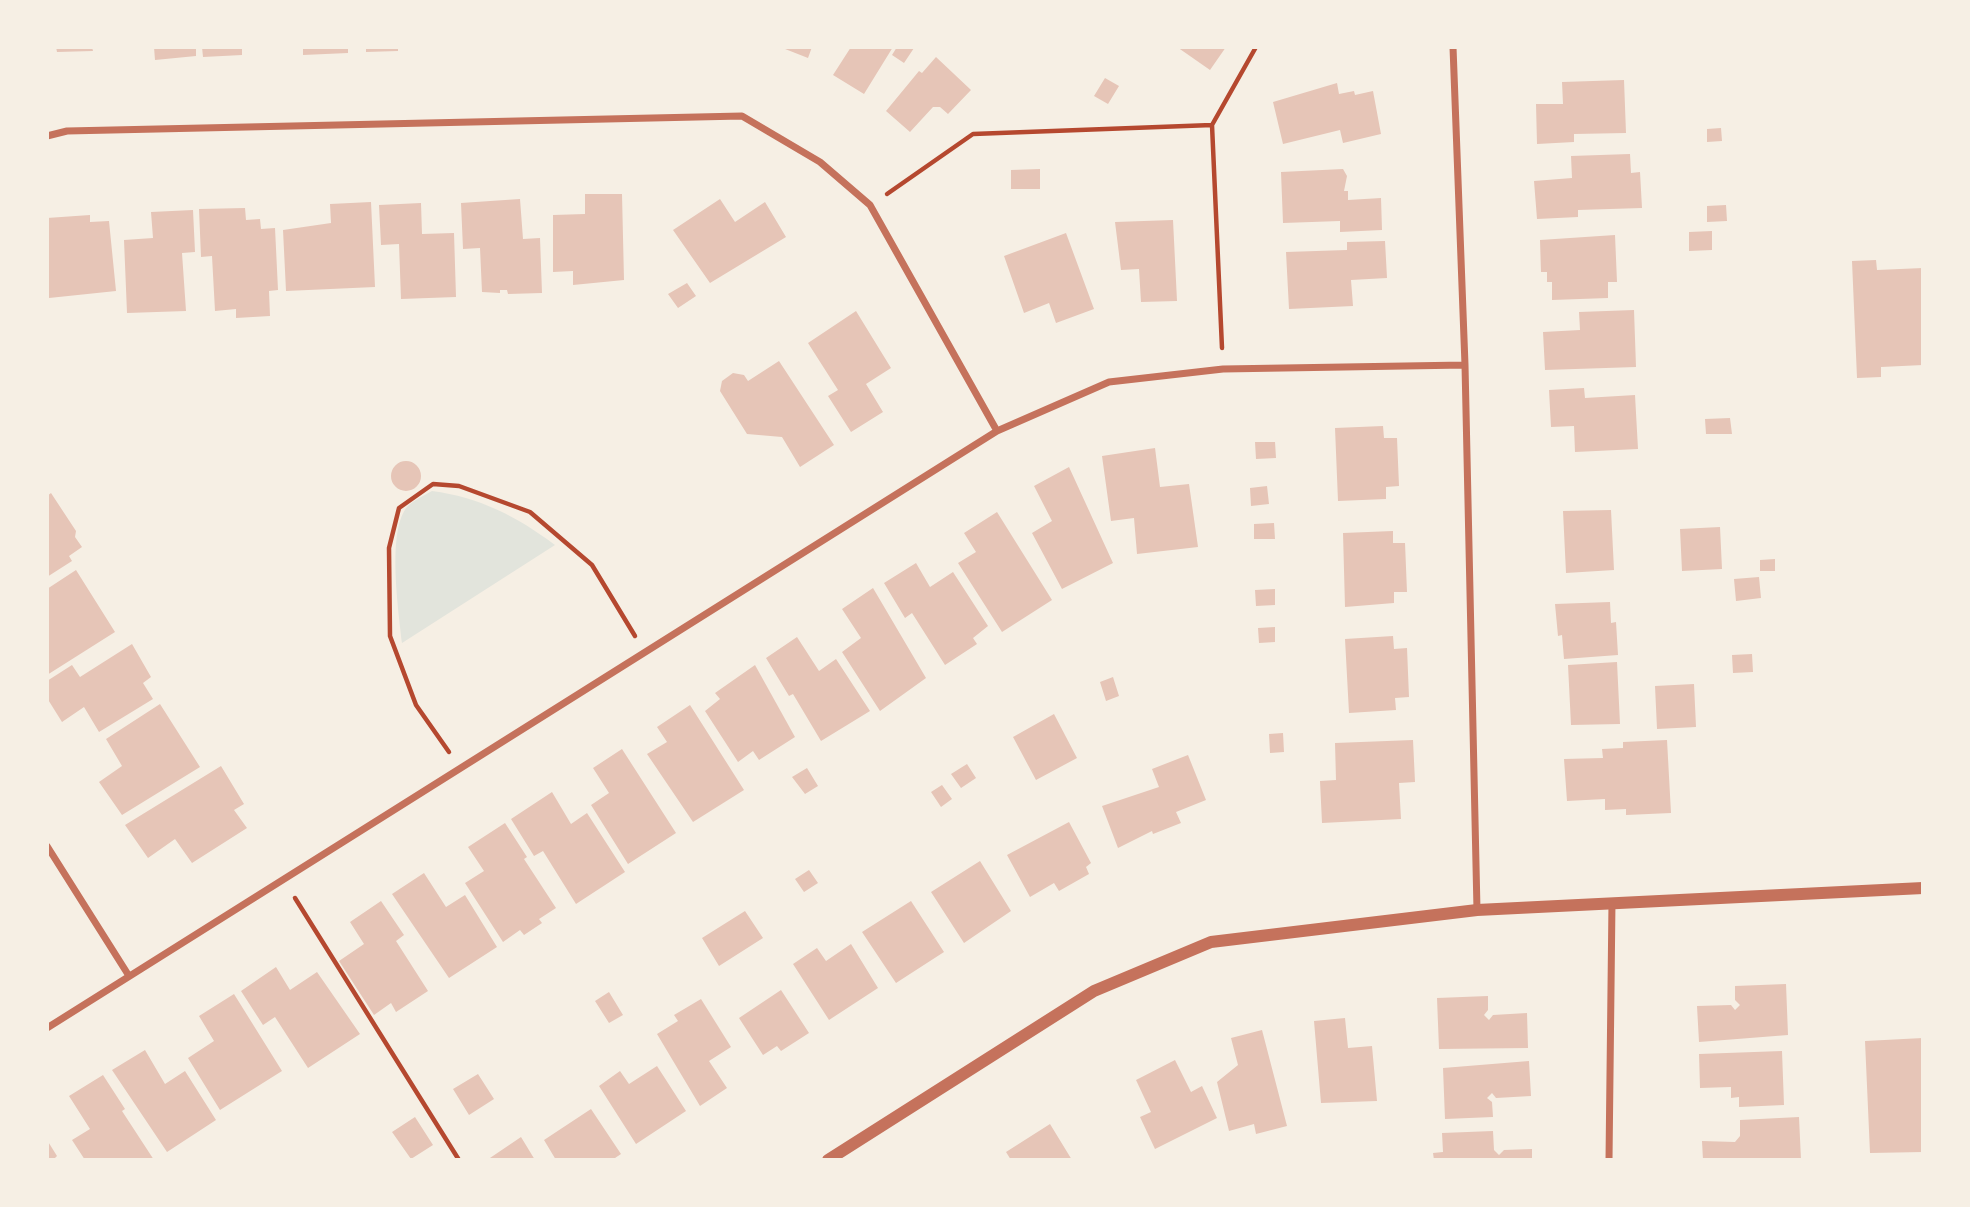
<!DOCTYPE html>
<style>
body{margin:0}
#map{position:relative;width:1970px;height:1207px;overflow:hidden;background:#f6efe4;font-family:Lato,sans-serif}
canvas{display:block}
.frame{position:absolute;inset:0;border:49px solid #f6efe4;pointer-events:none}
</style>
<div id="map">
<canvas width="1970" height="1207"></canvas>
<div class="frame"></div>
</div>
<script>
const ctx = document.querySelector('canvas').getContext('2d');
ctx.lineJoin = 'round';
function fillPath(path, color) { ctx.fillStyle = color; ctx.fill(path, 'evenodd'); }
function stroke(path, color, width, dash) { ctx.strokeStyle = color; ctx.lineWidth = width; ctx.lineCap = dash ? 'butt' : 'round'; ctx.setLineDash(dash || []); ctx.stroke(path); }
const green = new Path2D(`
 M 432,491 C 479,497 518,517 555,545 L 402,643 C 399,613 386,529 408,506 C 414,500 425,495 432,491 Z`);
const building = new Path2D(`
 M 56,47 L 92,47 L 93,51 L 57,52 Z
 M 154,47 L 196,47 L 196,56 L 155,60 Z
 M 202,47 L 242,47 L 242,55 L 203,57 Z
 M 303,47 L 348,47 L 348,53 L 303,55 Z
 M 366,47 L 398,47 L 398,51 L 366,52 Z
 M 780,47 L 812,47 L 808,58 Z
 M 851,47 L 893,47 L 864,94 L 833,75 Z
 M 897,47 L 914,48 L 904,63 L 892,55 Z
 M 1177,47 L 1226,47 L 1210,70 Z
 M 936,57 L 971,90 L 948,114 L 940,107 L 933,107 L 910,132 L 886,111 L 919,71 L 922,73 Z
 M 1105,78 L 1119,86 L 1108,104 L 1094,96 Z
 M 1624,80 L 1626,133 L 1574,134 L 1574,142 L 1537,144 L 1536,104 L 1563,104 L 1562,82 Z
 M 1337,83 L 1339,94 L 1354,91 L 1355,95 L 1373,91 L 1381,134 L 1343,143 L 1340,130 L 1283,144 L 1273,102 Z
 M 1721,128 L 1722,141 L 1707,142 L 1707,129 Z
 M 1630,154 L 1631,173 L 1640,172 L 1642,208 L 1578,210 L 1578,217 L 1537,219 L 1534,181 L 1572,178 L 1571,156 Z
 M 1040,169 L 1040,189 L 1011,189 L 1011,170 Z
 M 1343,169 L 1347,176 L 1344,191 L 1348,191 L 1348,200 L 1381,198 L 1382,230 L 1340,232 L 1340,221 L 1283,223 L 1281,172 Z
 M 585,194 L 622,194 L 624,280 L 573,285 L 573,271 L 553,272 L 553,215 L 585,214 Z
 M 520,199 L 523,239 L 540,238 L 542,293 L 508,294 L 507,290 L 500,290 L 500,293 L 482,292 L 480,248 L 463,249 L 461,203 Z
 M 720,199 L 735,222 L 765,202 L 786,237 L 710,283 L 673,230 Z
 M 371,202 L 375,287 L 286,291 L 283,230 L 331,223 L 330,204 Z
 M 421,203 L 422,234 L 454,233 L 456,297 L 401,299 L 399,244 L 381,245 L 379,205 Z
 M 1726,205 L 1727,221 L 1707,222 L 1707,206 Z
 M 245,208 L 246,220 L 260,219 L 261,229 L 275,228 L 278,290 L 269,291 L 270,316 L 236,318 L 236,309 L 215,311 L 212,256 L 201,257 L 199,209 Z
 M 193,210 L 195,252 L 182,253 L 186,311 L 127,313 L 124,240 L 153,238 L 151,212 Z
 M 90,215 L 90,222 L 109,221 L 116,291 L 49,298 L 47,218 Z
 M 1173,220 L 1177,301 L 1141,302 L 1139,269 L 1121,270 L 1115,222 Z
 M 1712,231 L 1712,250 L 1689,251 L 1689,232 Z
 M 1066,233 L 1094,309 L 1056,323 L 1049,303 L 1024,313 L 1004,256 Z
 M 1615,235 L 1617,282 L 1608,282 L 1608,298 L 1552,300 L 1552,282 L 1547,282 L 1547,272 L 1541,272 L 1540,240 Z
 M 1385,241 L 1387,278 L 1351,280 L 1353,306 L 1289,309 L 1286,252 L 1347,250 L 1347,242 Z
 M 1876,260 L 1877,270 L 1923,268 L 1923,365 L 1881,367 L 1881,377 L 1857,378 L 1852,261 Z
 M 687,283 L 696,296 L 678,308 L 668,294 Z
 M 1634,310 L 1636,367 L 1545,370 L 1543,332 L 1580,330 L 1579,312 Z
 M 856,311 L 891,368 L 866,384 L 883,412 L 851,432 L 828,396 L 838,390 L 808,343 Z
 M 779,361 L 834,445 L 800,467 L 782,437 L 747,434 L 720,391 L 722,381 L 733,373 L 744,375 L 748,381 Z
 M 1584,388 L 1585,398 L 1635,395 L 1638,449 L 1575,452 L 1574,426 L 1551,427 L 1549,390 Z
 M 1730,418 L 1732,434 L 1706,434 L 1705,419 Z
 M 1383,426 L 1384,438 L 1397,438 L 1399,486 L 1386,487 L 1386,499 L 1338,501 L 1335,428 Z
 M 1255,442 L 1275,442 L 1276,458 L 1256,459 Z
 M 1155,448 L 1160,487 L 1189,484 L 1198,547 L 1137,554 L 1134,518 L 1111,521 L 1102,456 Z
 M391 476a15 15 0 1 1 30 0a15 15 0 1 1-30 0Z
 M 1069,467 L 1113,563 L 1062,589 L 1032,533 L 1052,521 L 1034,486 Z
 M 1267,486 L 1269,504 L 1251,506 L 1250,488 Z
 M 51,493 L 76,531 L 75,537 L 82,547 L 69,556 L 72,561 L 47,577 L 47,496 Z
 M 1611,510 L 1614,570 L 1566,573 L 1563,511 Z
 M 997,512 L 1052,600 L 1002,632 L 958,563 L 976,552 L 964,533 Z
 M 1274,523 L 1275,539 L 1254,539 L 1254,524 Z
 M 1720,527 L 1722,569 L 1682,571 L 1680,529 Z
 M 1393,531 L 1393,543 L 1405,543 L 1407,592 L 1394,592 L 1394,603 L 1345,607 L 1343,533 Z
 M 1775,559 L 1775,571 L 1760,571 L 1760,560 Z
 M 916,563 L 930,587 L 953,572 L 988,626 L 973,638 L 977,644 L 945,665 L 912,613 L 905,618 L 884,583 Z
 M 76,570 L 115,632 L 47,675 L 47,589 Z
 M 1759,577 L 1761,598 L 1736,601 L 1734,579 Z
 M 873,588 L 926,678 L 880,711 L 842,652 L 861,638 L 842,609 Z
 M 1275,589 L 1275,605 L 1256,606 L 1255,590 Z
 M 1610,602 L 1611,623 L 1616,622 L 1618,655 L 1564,659 L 1562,635 L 1558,636 L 1555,604 Z
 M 1275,627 L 1275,642 L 1259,643 L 1258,628 Z
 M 1393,636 L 1394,649 L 1407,648 L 1409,697 L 1395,698 L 1396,710 L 1349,713 L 1345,639 Z
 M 797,637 L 819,671 L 836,659 L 870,711 L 821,741 L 793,694 L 789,696 L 766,658 Z
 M 132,644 L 151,677 L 143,683 L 153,699 L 99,732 L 84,707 L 62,722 L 47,698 L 47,681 L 72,665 L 80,677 Z
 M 1752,654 L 1753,672 L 1733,673 L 1732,655 Z
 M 1617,662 L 1620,724 L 1571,725 L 1568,665 Z
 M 755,665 L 795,737 L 759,760 L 753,751 L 738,762 L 705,711 L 720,699 L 715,693 Z
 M 1113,677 L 1119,696 L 1106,701 L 1100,682 Z
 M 1694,684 L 1696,727 L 1657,729 L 1655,686 Z
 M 160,704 L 200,767 L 122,815 L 99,782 L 122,766 L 106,739 Z
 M 690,705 L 744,790 L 693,822 L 647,754 L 667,742 L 657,727 Z
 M 1054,714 L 1077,758 L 1036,780 L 1013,737 Z
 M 1283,733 L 1284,752 L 1270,753 L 1269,734 Z
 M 1413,740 L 1415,782 L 1399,783 L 1401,819 L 1322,823 L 1320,781 L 1336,780 L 1335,743 Z
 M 1667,740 L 1671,813 L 1626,815 L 1626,809 L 1605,810 L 1605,799 L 1567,801 L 1564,759 L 1603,758 L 1602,749 L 1623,748 L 1623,742 Z
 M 622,749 L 676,833 L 628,864 L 591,805 L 609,793 L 593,768 Z
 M 1188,755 L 1206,800 L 1176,812 L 1181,823 L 1153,834 L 1152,831 L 1118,848 L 1102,806 L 1159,787 L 1152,769 Z
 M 967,764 L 976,778 L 961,788 L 951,774 Z
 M 221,766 L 244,804 L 234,810 L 247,828 L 192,863 L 175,839 L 148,858 L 125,825 Z
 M 807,768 L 818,786 L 805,794 L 792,777 Z
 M 942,785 L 952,799 L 941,807 L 931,792 Z
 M 552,792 L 571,824 L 587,813 L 625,872 L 576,904 L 543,851 L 534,856 L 511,819 Z
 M 1069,822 L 1091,863 L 1086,867 L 1089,874 L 1059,891 L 1054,883 L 1030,897 L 1007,855 Z
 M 505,823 L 527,857 L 524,859 L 556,908 L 539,919 L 542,923 L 524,935 L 520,930 L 503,942 L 465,883 L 484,871 L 468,847 Z
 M 980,861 L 1011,911 L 964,943 L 931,892 Z
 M 809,870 L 818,883 L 804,892 L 795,879 Z
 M 424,873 L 446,907 L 465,895 L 497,947 L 449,978 L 392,894 Z
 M 381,901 L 404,935 L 396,941 L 428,991 L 396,1012 L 391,1003 L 374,1015 L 339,961 L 364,944 L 350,922 Z
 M 911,901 L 944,952 L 896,983 L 862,932 Z
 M 745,911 L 763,938 L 719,966 L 702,938 Z
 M 851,944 L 878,988 L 829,1020 L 793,964 L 817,948 L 826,961 Z
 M 276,967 L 290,990 L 317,972 L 360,1034 L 308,1068 L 275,1017 L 263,1025 L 241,991 Z
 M 1786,984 L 1788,1035 L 1699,1042 L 1697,1006 L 1731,1005 L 1735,1010 L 1740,1005 L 1735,1000 L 1735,986 Z
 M 781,990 L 809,1033 L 781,1051 L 777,1046 L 763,1055 L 739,1018 Z
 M 609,992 L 623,1015 L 609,1023 L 595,1001 Z
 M 234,994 L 282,1071 L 220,1110 L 188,1058 L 214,1041 L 199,1016 Z
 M 1488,996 L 1488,1010 L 1484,1015 L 1489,1020 L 1493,1015 L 1527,1013 L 1528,1048 L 1439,1049 L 1437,998 Z
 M 701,999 L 731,1047 L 709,1061 L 727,1088 L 700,1106 L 657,1034 L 678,1021 L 674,1015 Z
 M 1345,1018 L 1348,1048 L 1372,1046 L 1377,1101 L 1321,1103 L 1314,1021 Z
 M 1262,1030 L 1287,1126 L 1256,1134 L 1254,1124 L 1229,1131 L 1217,1082 L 1238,1065 L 1231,1038 Z
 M 1923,1038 L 1923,1152 L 1870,1153 L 1865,1041 Z
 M 145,1050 L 165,1084 L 185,1071 L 216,1120 L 167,1152 L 112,1070 Z
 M 1782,1051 L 1784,1105 L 1739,1107 L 1739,1097 L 1731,1098 L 1731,1087 L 1700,1088 L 1699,1054 Z
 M 1175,1060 L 1191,1092 L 1202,1086 L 1217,1118 L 1155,1149 L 1140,1117 L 1151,1112 L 1136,1080 Z
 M 1529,1061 L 1531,1096 L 1496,1098 L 1492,1093 L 1487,1098 L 1492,1102 L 1493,1117 L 1445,1119 L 1443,1068 Z
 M 657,1066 L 686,1111 L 636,1144 L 599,1086 L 620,1071 L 629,1084 Z
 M 478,1074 L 494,1099 L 469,1115 L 453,1089 Z
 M 103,1075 L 125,1109 L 122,1111 L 154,1160 L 85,1160 L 72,1140 L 90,1129 L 69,1096 Z
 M 591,1109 L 621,1154 L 612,1160 L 556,1160 L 544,1140 Z
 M 415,1117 L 433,1145 L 411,1159 L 392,1132 Z
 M 1799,1117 L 1801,1160 L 1703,1160 L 1702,1141 L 1735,1142 L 1740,1136 L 1740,1120 Z
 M 1050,1124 L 1072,1160 L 1011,1160 L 1006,1152 Z
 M 1493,1131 L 1494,1150 L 1499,1155 L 1504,1150 L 1532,1149 L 1532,1160 L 1434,1160 L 1433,1153 L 1443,1152 L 1442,1133 Z
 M 521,1137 L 535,1160 L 487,1160 Z
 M 47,1140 L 57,1156 L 53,1160 L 47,1160 Z`);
const path = new Path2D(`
 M 1212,125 L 1222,348
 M 887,194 L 973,134 L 1212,125 L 1256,47
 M 449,752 L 416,705 L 390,636 L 389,548 L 399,508 L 433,484 L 459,486 L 530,512 L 592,565 L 635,636
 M 295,898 L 459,1160`);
const minor = new Path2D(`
 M 1453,47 L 1465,365 L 1477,910
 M 47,136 L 67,131 L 742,116 L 820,162 L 870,205 L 997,431
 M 47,846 L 129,976
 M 47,1028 L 997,431 L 1109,382 L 1223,369 L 1465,365
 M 1609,1160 L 1612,902`);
const tertiary = new Path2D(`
 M 828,1160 L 1094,991 L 1211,942 L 1477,910 L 1923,888`);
fillPath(green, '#e2e4dc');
fillPath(building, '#e6c5b7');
stroke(path, '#b5482f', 4.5);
stroke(minor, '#c5725c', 7);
stroke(tertiary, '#c5725c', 12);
</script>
